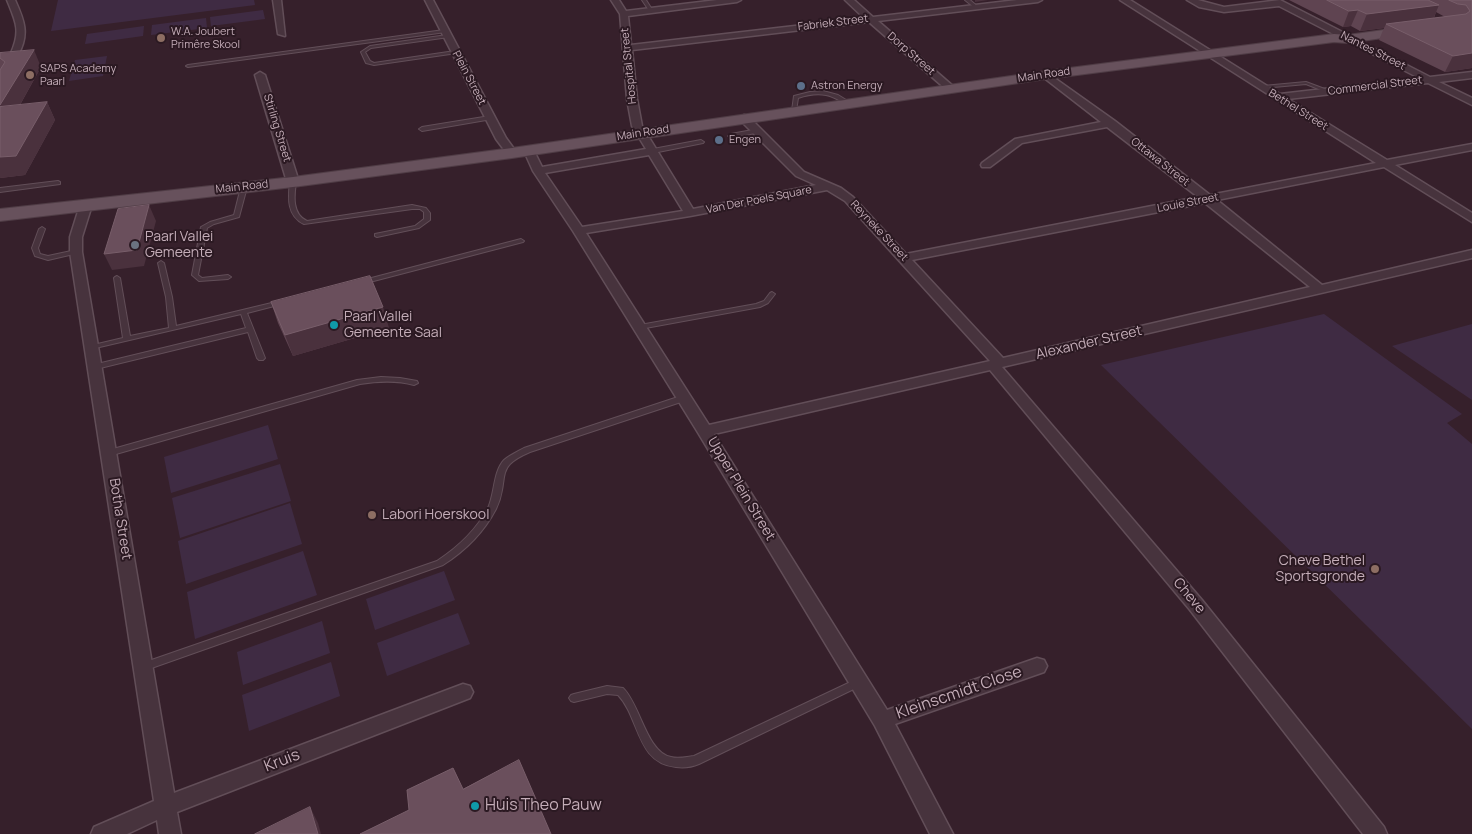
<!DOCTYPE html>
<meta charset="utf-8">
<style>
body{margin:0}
canvas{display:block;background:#36202b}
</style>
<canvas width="1472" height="834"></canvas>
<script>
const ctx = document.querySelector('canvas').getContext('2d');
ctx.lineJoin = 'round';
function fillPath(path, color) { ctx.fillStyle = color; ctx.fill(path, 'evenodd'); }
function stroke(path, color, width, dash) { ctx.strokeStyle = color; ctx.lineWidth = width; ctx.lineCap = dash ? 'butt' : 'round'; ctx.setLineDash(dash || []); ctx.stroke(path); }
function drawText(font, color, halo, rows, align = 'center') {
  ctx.font = font + ' Manrope,sans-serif'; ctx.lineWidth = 4; ctx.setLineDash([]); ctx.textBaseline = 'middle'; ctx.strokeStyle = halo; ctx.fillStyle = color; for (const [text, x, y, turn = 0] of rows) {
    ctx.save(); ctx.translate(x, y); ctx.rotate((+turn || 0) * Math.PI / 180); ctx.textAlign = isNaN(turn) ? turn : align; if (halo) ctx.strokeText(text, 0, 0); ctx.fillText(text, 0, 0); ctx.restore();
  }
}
const green = new Path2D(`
 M 58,0 L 254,0 L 255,5 L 51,31 Z
 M 263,10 L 265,19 L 211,26 L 210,17 Z
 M 206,18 L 207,28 L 151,35 L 152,25 Z
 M 144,26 L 143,36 L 85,44 L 87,34 Z
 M 107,56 L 103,76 L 69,81 L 75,60 Z
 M 1324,314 L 1462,414 L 1447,423 L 1472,444 L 1472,729 L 1101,365 Z
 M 1472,324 L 1472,400 L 1392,346 Z
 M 268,425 L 278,459 L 171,493 L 164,457 Z
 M 280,464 L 291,501 L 180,538 L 172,498 Z
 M 290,503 L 302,544 L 186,584 L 178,541 Z
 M 303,551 L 317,595 L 195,639 L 187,592 Z
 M 444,571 L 455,600 L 375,630 L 366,599 Z
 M 458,613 L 470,644 L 387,676 L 377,643 Z
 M 322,621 L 330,653 L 243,685 L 237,652 Z
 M 331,662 L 340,696 L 249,731 L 242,695 Z`);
const lane = new Path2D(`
 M 642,0 L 646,0 L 653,11 L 652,12 L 650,12 Z
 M 965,0 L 970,0 L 978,7 L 975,8 Z
 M 444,30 L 446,31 L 446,32 L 188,67 L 186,66 L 188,65 Z
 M 447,35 L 449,35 L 449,37 L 371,48 L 365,52 L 370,61 L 374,63 L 455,51 L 457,52 L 457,53 L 374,65 L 366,63 L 361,52 L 370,46 Z
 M 1306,82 L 1330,91 L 1326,92 L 1306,84 L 1263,88 L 1261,87 L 1263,86 Z
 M 823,91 L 838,95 L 851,103 C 845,105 834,96 826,95 C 816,93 807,95 798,98 L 796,111 L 794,112 L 792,111 L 794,96 L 810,92 Z
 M 490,116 L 493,118 L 492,119 L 422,131 L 419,129 L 422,127 Z
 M 758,129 L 761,131 L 760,132 L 731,138 L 728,136 L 731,134 Z
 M 701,140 L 704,142 L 703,143 L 653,153 L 650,151 L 653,149 Z
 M 293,180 L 296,182 C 294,196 292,214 307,221 L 412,205 L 426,208 L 430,213 L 430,220 L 419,228 L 377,237 L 375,236 L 375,234 L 415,226 L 424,219 L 424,212 L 420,209 L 412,209 L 304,224 C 287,216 288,198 290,182 Z
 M 58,181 L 60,182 L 60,184 L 0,192 L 0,188 Z
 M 244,185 L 247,187 L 239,217 L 214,224 L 207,228 L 198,275 L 202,278 L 228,275 L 231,277 L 228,279 L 199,281 L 192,275 L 201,227 L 210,222 L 234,215 L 241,187 Z
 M 42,227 L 45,229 L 38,248 L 40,254 L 48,256 L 76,250 L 79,252 L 78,253 L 48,260 L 35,256 L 32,248 L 39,229 Z
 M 521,239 L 524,241 L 523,242 L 362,284 L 359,282 L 360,281 Z
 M 161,261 L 164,263 L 172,297 L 176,326 L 280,301 L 282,302 L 283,303 L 282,304 L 247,313 L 265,358 L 263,360 L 259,360 L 257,358 L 248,332 L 96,369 L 93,369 L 92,367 L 93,365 L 246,328 L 241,314 L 91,349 L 89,348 L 88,347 L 89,346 L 123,338 L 114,278 L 115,277 L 117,276 L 120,278 L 130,336 L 169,328 L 166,297 L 158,263 Z
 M 772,292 L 775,294 L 768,303 L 760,307 L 640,329 L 637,327 L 640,325 L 756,304 L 764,301 L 770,293 Z
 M 381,377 L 400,378 L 417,381 L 418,383 L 414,385 C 396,380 379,381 360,384 L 109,456 L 105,453 L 106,451 L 357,380 Z
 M 681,396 L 687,396 L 688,398 L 687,400 L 530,452 C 523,455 515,459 510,464 C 503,471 504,481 502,490 C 501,496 499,503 496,509 C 484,532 465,551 443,565 L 143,671 L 140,670 L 138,667 L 140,664 L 437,561 C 457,548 477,529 488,508 C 495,493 493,472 504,460 C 510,455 517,452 524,448 Z
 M 859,678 L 862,679 L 864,682 L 862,685 L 699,764 C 692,767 683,768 676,767 C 636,763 640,718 618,695 L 607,694 L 574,702 L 571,701 L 569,698 L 571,695 L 574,694 L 607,686 L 623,688 C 640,704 647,753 671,757 C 678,759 686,757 694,756 Z`);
const street = new Path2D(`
 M 7,0 L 15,0 C 24,20 30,34 18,55 L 15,56 L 11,53 C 21,31 16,22 7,0 Z
 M 273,0 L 281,0 L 285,36 L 278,34 Z
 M 425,0 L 433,0 L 506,138 L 517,153 L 516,155 L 508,155 L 496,139 Z
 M 611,0 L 619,0 L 626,11 L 717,0 L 741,0 L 737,2 L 628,16 L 631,45 L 864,18 L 845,0 L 854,0 L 873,17 L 1017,0 L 1042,0 L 1038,2 L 878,21 L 954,87 L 956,89 L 951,92 L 948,91 L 869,22 L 632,50 L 637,99 L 642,126 L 693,209 L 816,185 L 796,176 L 740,120 L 739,118 L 744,115 L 748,116 L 804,172 L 841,188 L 853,197 L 906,254 L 1198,197 L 1107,127 L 1022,143 L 990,167 L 982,167 L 981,165 L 982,163 L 1015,139 L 1101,122 L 1043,77 L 1041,75 L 1046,72 L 1115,121 L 1210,195 L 1376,163 L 1120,0 L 1130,0 L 1280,94 L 1419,78 L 1279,6 L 1224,12 L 1199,7 L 1187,0 L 1198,0 L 1224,7 L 1280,0 L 1430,77 L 1472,72 L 1472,78 L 1439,82 L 1472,98 L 1472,105 L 1428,83 L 1288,99 L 1387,160 L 1472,144 L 1472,150 L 1395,165 L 1472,213 L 1472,222 L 1384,167 L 1217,200 L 1322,285 L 1472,250 L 1472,258 L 1002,367 L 1202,600 L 1384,827 L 1387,834 L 1363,834 L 1190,610 L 990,370 L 714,434 L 887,710 L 1037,658 L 1044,660 L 1047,666 L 1044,672 L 895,724 L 953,834 L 930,834 L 875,726 L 697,431 L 573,231 L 533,171 L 524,151 L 529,148 L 533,149 L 542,167 L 646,149 L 632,126 L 627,99 L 620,14 ZM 649,155 L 683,211 L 582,227 L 545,173 ZM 827,190 L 845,201 L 990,361 L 709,425 L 586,233 L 690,216 ZM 1205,203 L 1310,287 L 1003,358 L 912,260 Z
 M 260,72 L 265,75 L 299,182 L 297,184 L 293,185 L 287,182 L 255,75 Z
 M 86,202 L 92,205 L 82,237 L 82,252 L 174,793 L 463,684 L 470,686 L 473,692 L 470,698 L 177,812 L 181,834 L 159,834 L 157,820 L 127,834 L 91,834 L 94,827 L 154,801 L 70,252 L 70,237 L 80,205 Z`);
const primary = new Path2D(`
 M 1412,26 L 1417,27 L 1419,30 L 1417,33 L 1348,43 L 1334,42 L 1046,79 L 512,158 L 293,187 L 0,221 L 0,209 L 293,177 L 512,148 L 1046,71 L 1334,34 L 1348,35 Z`);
const wall = new Path2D(`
 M 1289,0 L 1472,0 L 1472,68 L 1445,72 L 1379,40 L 1384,28 L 1360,31 L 1351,26 L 1343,27 ZM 1436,12 L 1445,17 L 1434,18 Z
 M 0,53 L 41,67 L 20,105 L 47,102 L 55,120 L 25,175 L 0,178 Z
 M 271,302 L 389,328 L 293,356 L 278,323 Z`);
const shadedWall = new Path2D(`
 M 975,0 L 988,0 L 975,2 Z
 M 1439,5 L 1432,22 L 1386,24 L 1384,28 L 1360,31 L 1367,14 Z
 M 1358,10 L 1351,26 L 1343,27 L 1349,11 Z
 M 34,50 L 41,67 L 8,126 L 0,110 L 0,105 Z
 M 1472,53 L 1472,68 L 1445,72 L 1453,56 Z
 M 47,102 L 55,120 L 25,175 L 0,178 L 0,157 Z
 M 149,205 L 156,221 L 144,266 L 112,270 L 104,254 Z
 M 383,307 L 389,328 L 293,356 L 285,335 Z
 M 310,807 L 318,823 L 321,834 L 318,834 Z`);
const building = new Path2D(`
 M 1327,0 L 1428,0 L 1439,5 L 1367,14 L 1358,10 L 1349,11 Z
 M 1449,0 L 1472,0 L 1472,53 L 1453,56 L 1386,24 L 1466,14 L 1470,11 L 1466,5 L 1458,4 Z
 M 34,50 L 0,105 L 0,70 L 5,62 L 0,58 L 0,53 Z
 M 47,102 L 16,156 L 0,157 L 0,107 Z
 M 149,205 L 137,250 L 104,254 L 118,209 Z
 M 370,276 L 383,307 L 285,335 L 271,302 Z
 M 519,760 L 551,834 L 360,834 L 409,810 L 407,790 L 453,768 L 463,789 Z
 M 310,807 L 318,834 L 255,834 Z`);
const markers = [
 [161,38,5,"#8d6e63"],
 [30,75,5,"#8d6e63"],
 [801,86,5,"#5c6f8a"],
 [719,140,5,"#5c6f8a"],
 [135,245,5,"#6b7280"],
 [334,325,5,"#0f9aa8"],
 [372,515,5,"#8d6e63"],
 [1375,569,5,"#8d6e63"],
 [475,806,5,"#0f9aa8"]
];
const farStreetnames = [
 ["Fabriek Street",833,23,-7],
 ["Nantes Street",1373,51,27],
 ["Dorp Street",911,54,41],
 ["Hospital Street",629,66,-96],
 ["Main Road",1044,75,-8],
 ["Plein Street",469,78,62],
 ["Commercial Street",1375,86,-7],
 ["Bethel Street",1298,110,32],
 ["Stirling Street",277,128,73],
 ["Main Road",643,133,-9],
 ["Ottawa Street",1160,162,38],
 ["Main Road",242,187,-6],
 ["Van Der Poels Square",759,200,-11],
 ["Louie Street",1188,203,-11],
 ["Reyneke Street",879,231,47]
];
const farPoinames = [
 ["W.A. Joubert",171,32],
 ["Primêre Skool",171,45],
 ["SAPS Academy",40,69],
 ["Paarl",40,82],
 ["Astron Energy",811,86],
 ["Engen",729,140]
];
const poiNames = [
 ["Paarl Vallei",145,237],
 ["Gemeente",145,253],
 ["Paarl Vallei",344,317],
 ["Gemeente Saal",344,333],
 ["Labori Hoerskool",382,515],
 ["Cheve Bethel",1365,561,"right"],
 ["Sportsgronde",1365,577,"right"]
];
const streetNames = [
 ["Alexander Street",1089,343,-13],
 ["Upper Plein Street",741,489,59],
 ["Botha Street",120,519,81],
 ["Cheve",1189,596,50]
];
const nearStreetnames = [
 ["Kleinscmidt Close",959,693,-19],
 ["Kruis",282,761,-21]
];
const nearPoinames = [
 ["Huis Theo Pauw",485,806]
];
fillPath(green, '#3f2b43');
stroke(lane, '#624e58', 2);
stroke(street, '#624e58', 3);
stroke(primary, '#503d46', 2);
fillPath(lane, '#47333d');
fillPath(street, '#47333d');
fillPath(primary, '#67515c');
fillPath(wall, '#5f4451');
fillPath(shadedWall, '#4a313d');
fillPath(building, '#6a4f5c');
stroke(building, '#785e6a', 1);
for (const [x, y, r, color] of markers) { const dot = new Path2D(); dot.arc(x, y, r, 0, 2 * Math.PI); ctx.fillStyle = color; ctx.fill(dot); stroke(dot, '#2b1922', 2); }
drawText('11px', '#c4adb8', '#2b1922', farStreetnames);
drawText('11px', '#c4adb8', '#2b1922', farPoinames, 'left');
drawText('14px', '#c4adb8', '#2b1922', poiNames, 'left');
drawText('14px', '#c4adb8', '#2b1922', streetNames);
drawText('16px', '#c4adb8', '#2b1922', nearStreetnames);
drawText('16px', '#c4adb8', '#2b1922', nearPoinames, 'left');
</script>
